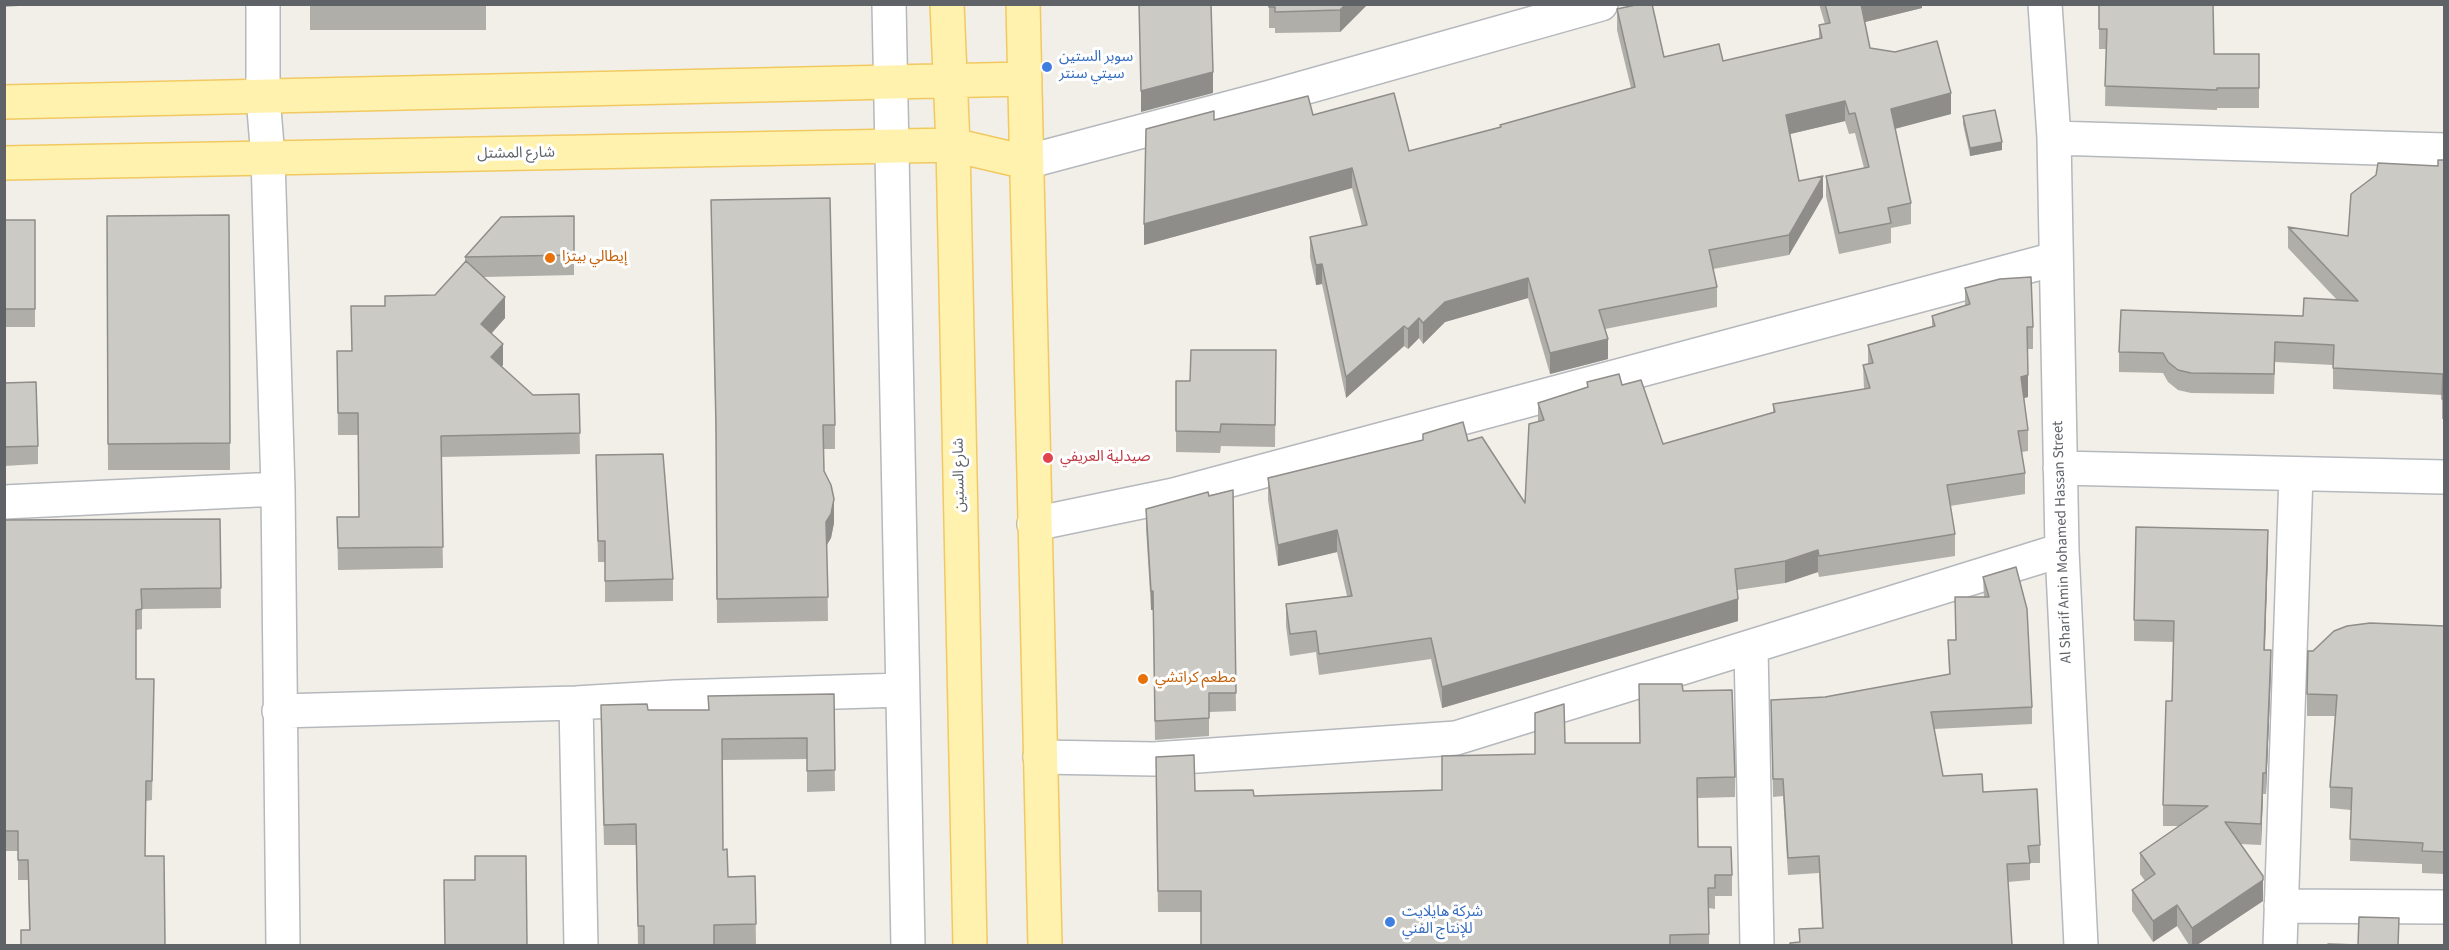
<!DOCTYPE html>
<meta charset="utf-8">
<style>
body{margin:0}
#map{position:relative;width:2449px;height:950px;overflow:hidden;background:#f1efe8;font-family:"Source Sans 3",sans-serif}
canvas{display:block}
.frame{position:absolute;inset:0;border:6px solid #5f6368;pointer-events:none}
</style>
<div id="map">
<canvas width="2449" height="950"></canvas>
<div class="frame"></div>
</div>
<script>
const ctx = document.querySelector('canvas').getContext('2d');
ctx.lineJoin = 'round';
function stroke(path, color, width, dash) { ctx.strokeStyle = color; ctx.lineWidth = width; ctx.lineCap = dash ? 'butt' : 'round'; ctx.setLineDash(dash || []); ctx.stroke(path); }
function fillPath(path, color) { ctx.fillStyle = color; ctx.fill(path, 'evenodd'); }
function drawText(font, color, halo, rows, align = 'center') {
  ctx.font = font + ' "Source Sans 3","Noto Sans Arabic",sans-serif'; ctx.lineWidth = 6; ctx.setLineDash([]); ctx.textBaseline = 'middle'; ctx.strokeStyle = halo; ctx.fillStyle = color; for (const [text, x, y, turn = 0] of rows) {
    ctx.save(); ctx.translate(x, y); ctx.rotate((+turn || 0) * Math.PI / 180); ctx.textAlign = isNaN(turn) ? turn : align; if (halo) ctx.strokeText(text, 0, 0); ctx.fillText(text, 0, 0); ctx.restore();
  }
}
const minor = new Path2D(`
 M 263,4 L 263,97 L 268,158 L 278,489
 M 889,4 L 908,946
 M 2045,4 L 2054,138 L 2062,550 L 2081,946
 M 2054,138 L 2444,150
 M 1026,162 L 1271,97 L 1601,4
 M 2060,468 L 2444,477
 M 4,502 L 278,489 L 283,946
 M 1034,524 L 1174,495 L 2055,259
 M 1751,647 L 1757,946
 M 576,703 L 581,946
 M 279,711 L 576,703 L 675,697 L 902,690
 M 1040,757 L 1154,759 L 1456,738 L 2062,550
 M 2281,906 L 2444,907
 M 2280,946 L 2296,474`);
const major = new Path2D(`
 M 947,4 L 953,145 L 970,946
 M 1023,4 L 1045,946
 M 4,102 L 1025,79
 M 4,163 L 953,145 L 1026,162`);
const wall = new Path2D(`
 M 4,4 L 19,4 L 19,6 L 5,7 L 4,19 Z
 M 310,4 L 486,4 L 486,30 L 310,30 Z
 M 1269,4 L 1368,4 L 1340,32 L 1275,33 L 1275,28 L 1269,28 Z
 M 1819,4 L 1922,4 L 1922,8 L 1865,22 L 1870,48 L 1951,114 L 1895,128 L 1911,203 L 1911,224 L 1891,228 L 1891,243 L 1839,254 L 1826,196 L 1826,176 L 1864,168 L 1855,133 L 1849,134 L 1845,121 L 1790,134 L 1799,181 L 1823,197 L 1789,255 L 1713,269 L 1717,287 L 1717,307 L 1605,329 L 1608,359 L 1550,374 L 1528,298 L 1445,322 L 1423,344 L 1419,338 L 1408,349 L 1404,346 L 1346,398 L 1322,284 L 1316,285 L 1310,257 L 1310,237 L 1362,226 L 1352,188 L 1144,245 L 1214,120 L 1313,115 L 1409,151 L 1500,127 L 1631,88 L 1617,30 L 1617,9 L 1664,57 L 1723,61 L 1819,38 L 1819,25 L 1825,24 Z
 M 2099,4 L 2214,54 L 2259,54 L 2259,108 L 2217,108 L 2217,110 L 2105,106 L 2106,49 L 2099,49 Z
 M 1963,116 L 2002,150 L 1970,156 L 1963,124 Z
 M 2445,160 L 2445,419 L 2442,419 L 2442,395 L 2333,389 L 2333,365 L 2275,362 L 2274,394 L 2191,393 L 2178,390 L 2168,382 L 2163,373 L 2119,372 L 2119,352 L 2303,316 L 2337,300 L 2288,248 L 2288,227 L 2348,236 L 2438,166 Z
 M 711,200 L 835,425 L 835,449 L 824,449 L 824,471 L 834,523 L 831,538 L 827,545 L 828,621 L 717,623 L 716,450 Z
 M 229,215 L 230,470 L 108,470 L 107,216 Z
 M 574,216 L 574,275 L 484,277 L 505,318 L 492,333 L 503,365 L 501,367 L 533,395 L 579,394 L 580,454 L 441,457 L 443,568 L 338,570 L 337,517 L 359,517 L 358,435 L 338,435 L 337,351 L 351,351 L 385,306 L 385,296 L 435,295 L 465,263 L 465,257 Z
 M 4,220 L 35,220 L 35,327 L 4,327 Z
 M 1965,288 L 2033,327 L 2033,349 L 2027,349 L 2028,397 L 2024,398 L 2028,430 L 2028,451 L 2022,452 L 2025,473 L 2025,494 L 1950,506 L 1955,534 L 1955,556 L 1819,577 L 1818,572 L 1785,583 L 1737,590 L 1738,621 L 1442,708 L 1431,659 L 1319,675 L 1316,652 L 1290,656 L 1286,626 L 1286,604 L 1347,596 L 1337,552 L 1278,566 L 1268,500 L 1268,478 L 1423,441 L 1423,434 L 1468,441 L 1525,503 L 1538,422 L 1538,403 L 1587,388 L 1587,382 L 1622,385 L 1663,444 L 1773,412 L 1773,404 L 1864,389 L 1863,365 L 1868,364 L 1868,345 L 1932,326 L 1932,316 L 1965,306 Z
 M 1276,350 L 1275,447 L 1221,446 L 1220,453 L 1176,452 L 1176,381 L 1190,381 Z
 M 4,383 L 38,446 L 38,464 L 4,466 Z
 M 596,455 L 673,579 L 673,601 L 605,602 L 605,562 L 598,562 Z
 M 1233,490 L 1236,711 L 1209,712 L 1209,736 L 1155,740 L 1153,610 L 1151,610 L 1146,528 L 1146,509 Z
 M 220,519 L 221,608 L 142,609 L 142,629 L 136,630 L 136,679 L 154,679 L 152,800 L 146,801 L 29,930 L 28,880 L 18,880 L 18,851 L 4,851 L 4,520 Z
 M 2268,551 L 2265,650 L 2271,671 L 2266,794 L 2263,794 L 2261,845 L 2240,844 L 2263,901 L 2197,945 L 2189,945 L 2177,926 L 2153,942 L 2132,911 L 2132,890 L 2145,881 L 2140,874 L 2140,853 L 2179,826 L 2163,826 L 2163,805 L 2172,701 L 2174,642 L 2134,641 L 2134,620 Z
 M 1983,577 L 2032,707 L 2032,724 L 1934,729 L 1943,776 L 1983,792 L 2040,845 L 2040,863 L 2030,863 L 2030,880 L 2008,882 L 1799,942 L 1799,929 L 1822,928 L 1819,873 L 1788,875 L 1783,796 L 1773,797 L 1771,700 L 1825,697 L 1949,674 L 1948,640 L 1956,640 L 1955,597 L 1984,597 Z
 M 2445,626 L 2445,874 L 2422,873 L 2422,864 L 2350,861 L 2351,810 L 2330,808 L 2330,787 L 2335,716 L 2307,716 L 2307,694 L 2313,651 Z
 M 1683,691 L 1735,777 L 1735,797 L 1698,798 L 1698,847 L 1732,875 L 1732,896 L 1715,896 L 1715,909 L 1709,908 L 1709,945 L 1201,945 L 1201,912 L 1158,912 L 1156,778 L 1195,791 L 1254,796 L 1442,790 L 1565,743 L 1640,743 Z
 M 834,694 L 835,791 L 807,792 L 807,759 L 722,760 L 723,850 L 728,877 L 755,876 L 756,945 L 638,945 L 636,845 L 604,845 L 601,726 L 648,710 L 708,710 Z`);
const shadedWall = new Path2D(`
 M 1346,4 L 1368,4 L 1340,32 L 1340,10 Z
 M 1861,4 L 1922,4 L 1922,8 L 1861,23 Z
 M 1213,72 L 1213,93 L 1141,112 L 1141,91 Z
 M 1951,93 L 1951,114 L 1891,130 L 1891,109 Z
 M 1845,101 L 1845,121 L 1786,135 L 1786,115 Z
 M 2002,142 L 2002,150 L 1970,156 L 1970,148 Z
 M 1352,168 L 1352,188 L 1144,245 L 1144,224 Z
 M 1823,176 L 1823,197 L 1789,255 L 1789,235 Z
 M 1322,264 L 1322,284 L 1316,285 L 1316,265 Z
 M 1528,278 L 1528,298 L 1445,322 L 1423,344 L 1423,323 L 1445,302 Z
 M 505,297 L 505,318 L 481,345 L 481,324 Z
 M 1419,318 L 1419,338 L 1408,349 L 1408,329 Z
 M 1404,326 L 1404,346 L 1346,398 L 1346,377 Z
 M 1608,339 L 1608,359 L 1550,374 L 1550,353 Z
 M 503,344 L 503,365 L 491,379 L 491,357 Z
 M 2028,375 L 2028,397 L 2021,399 L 2021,377 Z
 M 834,499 L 834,523 L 831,538 L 826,546 L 826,522 Z
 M 1337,530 L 1337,552 L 1278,566 L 1278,545 Z
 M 2268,530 L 2268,551 L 2264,671 L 2264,650 Z
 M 1818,550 L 1818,572 L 1785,583 L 1785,561 Z
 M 1151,591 L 1153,591 L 1153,610 L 1151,610 Z
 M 1738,599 L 1738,621 L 1442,708 L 1442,687 Z
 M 2271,650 L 2271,671 L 2266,794 L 2266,773 Z
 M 2263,773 L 2263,794 L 2261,845 L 2261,824 Z
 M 2263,876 L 2263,901 L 2197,945 L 2192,945 L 2192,928 Z
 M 2177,905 L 2177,926 L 2153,942 L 2153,921 Z`);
const building = new Path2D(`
 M 1139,4 L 1211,4 L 1213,72 L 1141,91 Z
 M 1269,4 L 1346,4 L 1340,10 L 1275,12 L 1275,7 L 1269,7 Z
 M 1640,4 L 1652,4 L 1664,57 L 1719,44 L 1723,61 L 1822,38 L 1819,25 L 1830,23 L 1825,4 L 1861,4 L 1870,48 L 1895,52 L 1937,41 L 1951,93 L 1891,109 L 1911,203 L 1888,208 L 1891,223 L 1839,233 L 1826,176 L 1869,167 L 1855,113 L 1849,114 L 1845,101 L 1786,115 L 1799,181 L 1823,176 L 1789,235 L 1709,250 L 1717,287 L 1599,310 L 1608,339 L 1550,353 L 1528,278 L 1445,302 L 1423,323 L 1419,318 L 1408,329 L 1404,326 L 1346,377 L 1322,264 L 1316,265 L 1310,237 L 1367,225 L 1352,168 L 1144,224 L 1146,129 L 1214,111 L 1214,120 L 1308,96 L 1313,115 L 1394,93 L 1409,151 L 1501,127 L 1500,125 L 1635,87 L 1617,9 Z
 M 2099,4 L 2213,4 L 2214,54 L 2259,54 L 2259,88 L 2217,88 L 2217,90 L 2105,86 L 2107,29 L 2099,29 Z
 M 1995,110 L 2002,142 L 1970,148 L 1963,116 Z
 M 2438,160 L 2445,160 L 2445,399 L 2442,399 L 2443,374 L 2333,368 L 2334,345 L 2275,342 L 2274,374 L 2191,373 L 2178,370 L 2168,362 L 2163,353 L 2119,352 L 2121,310 L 2303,316 L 2304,298 L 2358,301 L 2288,227 L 2348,236 L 2351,194 L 2376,175 L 2378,163 L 2438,166 Z
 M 830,198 L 835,425 L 823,425 L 824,471 L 831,485 L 834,499 L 831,514 L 826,522 L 828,597 L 717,599 L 716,426 L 711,200 Z
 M 229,215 L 230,443 L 108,444 L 107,216 Z
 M 574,216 L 574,255 L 465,257 L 501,217 Z
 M 4,220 L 35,220 L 35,309 L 4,309 Z
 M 466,261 L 505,297 L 481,324 L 503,344 L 491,357 L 533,395 L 579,394 L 580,433 L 441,436 L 443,547 L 338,548 L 337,517 L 359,517 L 358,413 L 338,413 L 337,351 L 352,351 L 351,306 L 385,306 L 385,296 L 435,295 Z
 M 2031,277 L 2033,327 L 2027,327 L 2028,375 L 2021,377 L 2028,430 L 2018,431 L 2025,473 L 1947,485 L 1955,534 L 1819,556 L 1818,550 L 1785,561 L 1735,569 L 1738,599 L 1442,687 L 1431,638 L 1319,654 L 1316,631 L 1290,634 L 1286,604 L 1352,596 L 1337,530 L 1278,545 L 1268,478 L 1423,440 L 1423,434 L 1463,422 L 1468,441 L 1482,437 L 1525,503 L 1529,424 L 1544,420 L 1538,403 L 1588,387 L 1587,382 L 1619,374 L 1622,385 L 1641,380 L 1663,444 L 1775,412 L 1773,404 L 1870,388 L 1863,365 L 1873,363 L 1868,345 L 1935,326 L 1932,316 L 1970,304 L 1965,288 L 2000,279 Z
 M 1191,350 L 1276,350 L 1275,425 L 1221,424 L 1220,432 L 1176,431 L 1176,381 L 1190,381 Z
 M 36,382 L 38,446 L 4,447 L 4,383 Z
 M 663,454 L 673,579 L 605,581 L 605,541 L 598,541 L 596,455 Z
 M 1233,490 L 1236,693 L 1209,693 L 1209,718 L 1155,721 L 1153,591 L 1151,591 L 1146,509 L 1208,492 L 1209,496 Z
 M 220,519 L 221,588 L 141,589 L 142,609 L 136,610 L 136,679 L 154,679 L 152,781 L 146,781 L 145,856 L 164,856 L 165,945 L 21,945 L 21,930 L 30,930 L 28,860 L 18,860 L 18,831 L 4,831 L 4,520 Z
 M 2136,527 L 2268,530 L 2264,650 L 2271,650 L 2266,773 L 2263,773 L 2261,824 L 2225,822 L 2263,876 L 2263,880 L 2192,928 L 2177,905 L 2153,921 L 2132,890 L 2155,874 L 2140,853 L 2208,806 L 2163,805 L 2166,701 L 2172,701 L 2174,621 L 2134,620 Z
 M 2016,567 L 2027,609 L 2032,707 L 1931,712 L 1943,776 L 1982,774 L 1983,792 L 2037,789 L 2040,845 L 2028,846 L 2030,863 L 2007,864 L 2012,945 L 1790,945 L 1790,943 L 1800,942 L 1799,929 L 1823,928 L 1819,856 L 1788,858 L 1783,779 L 1773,779 L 1771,700 L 1825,697 L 1950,674 L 1948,640 L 1956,640 L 1955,597 L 1989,597 L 1983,577 Z
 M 2370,623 L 2445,626 L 2445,852 L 2422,851 L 2423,843 L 2350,839 L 2352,788 L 2330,787 L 2337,695 L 2307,694 L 2308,651 L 2313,651 L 2334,631 L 2347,626 Z
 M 1639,684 L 1682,684 L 1683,691 L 1732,690 L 1735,777 L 1697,778 L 1698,847 L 1731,847 L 1732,875 L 1715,875 L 1715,888 L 1708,888 L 1709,934 L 1670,935 L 1670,945 L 1201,945 L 1201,891 L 1158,891 L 1156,757 L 1194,755 L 1195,791 L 1253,790 L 1254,796 L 1442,790 L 1442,756 L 1535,754 L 1535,713 L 1564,704 L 1565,743 L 1640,743 Z
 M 834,694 L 835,770 L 807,771 L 807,738 L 722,739 L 723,850 L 727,849 L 728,877 L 755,876 L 756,924 L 714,925 L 714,945 L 644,945 L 644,926 L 638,926 L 636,824 L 604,825 L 601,705 L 647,704 L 648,710 L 709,710 L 708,696 Z
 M 475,856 L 526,856 L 527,945 L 445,945 L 444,880 L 475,880 Z
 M 2359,917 L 2399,918 L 2398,945 L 2328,945 L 2328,944 L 2358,945 Z`);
const markers = [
 [1047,67,6,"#3f7fe0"],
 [550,258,6,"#e8710a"],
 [1048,458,6,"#e0444e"],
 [1143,679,6,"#e8710a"],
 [1390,922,6,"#3f7fe0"]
];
const shopNames = [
 ["سوبر الستين",1059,58],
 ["سيتي سنتر",1059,75],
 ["شركة هايلايت",1402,913],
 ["للإنتاج الفني",1402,930]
];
const streetNames = [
 ["شارع المشتل",516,154,-1],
 ["شارع الستين",960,475,-91],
 ["Al Sharif Amin Mohamed Hassan Street",2063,542,-92]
];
const foodNames = [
 ["إيطالي بيتزا",562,258],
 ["مطعم كراتشي",1155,679]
];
const healthNames = [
 ["صيدلية العريفي",1060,458]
];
stroke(minor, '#b5b8bc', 36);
stroke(major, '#f2c960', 36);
stroke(minor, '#fff', 33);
stroke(major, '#fff2af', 33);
fillPath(wall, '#afaea9');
fillPath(shadedWall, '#8f8d8a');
fillPath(building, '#cccac5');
stroke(building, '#8f8d8a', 1.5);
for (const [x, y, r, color] of markers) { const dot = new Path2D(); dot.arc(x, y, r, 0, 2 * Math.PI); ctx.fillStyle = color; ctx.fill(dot); stroke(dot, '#fff', 2); }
drawText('15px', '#366cbe', '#fff', shopNames, 'left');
drawText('15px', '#5f6368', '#fff', streetNames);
drawText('15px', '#c56008', '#fff', foodNames, 'left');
drawText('15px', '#be3a42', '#fff', healthNames, 'left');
</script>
